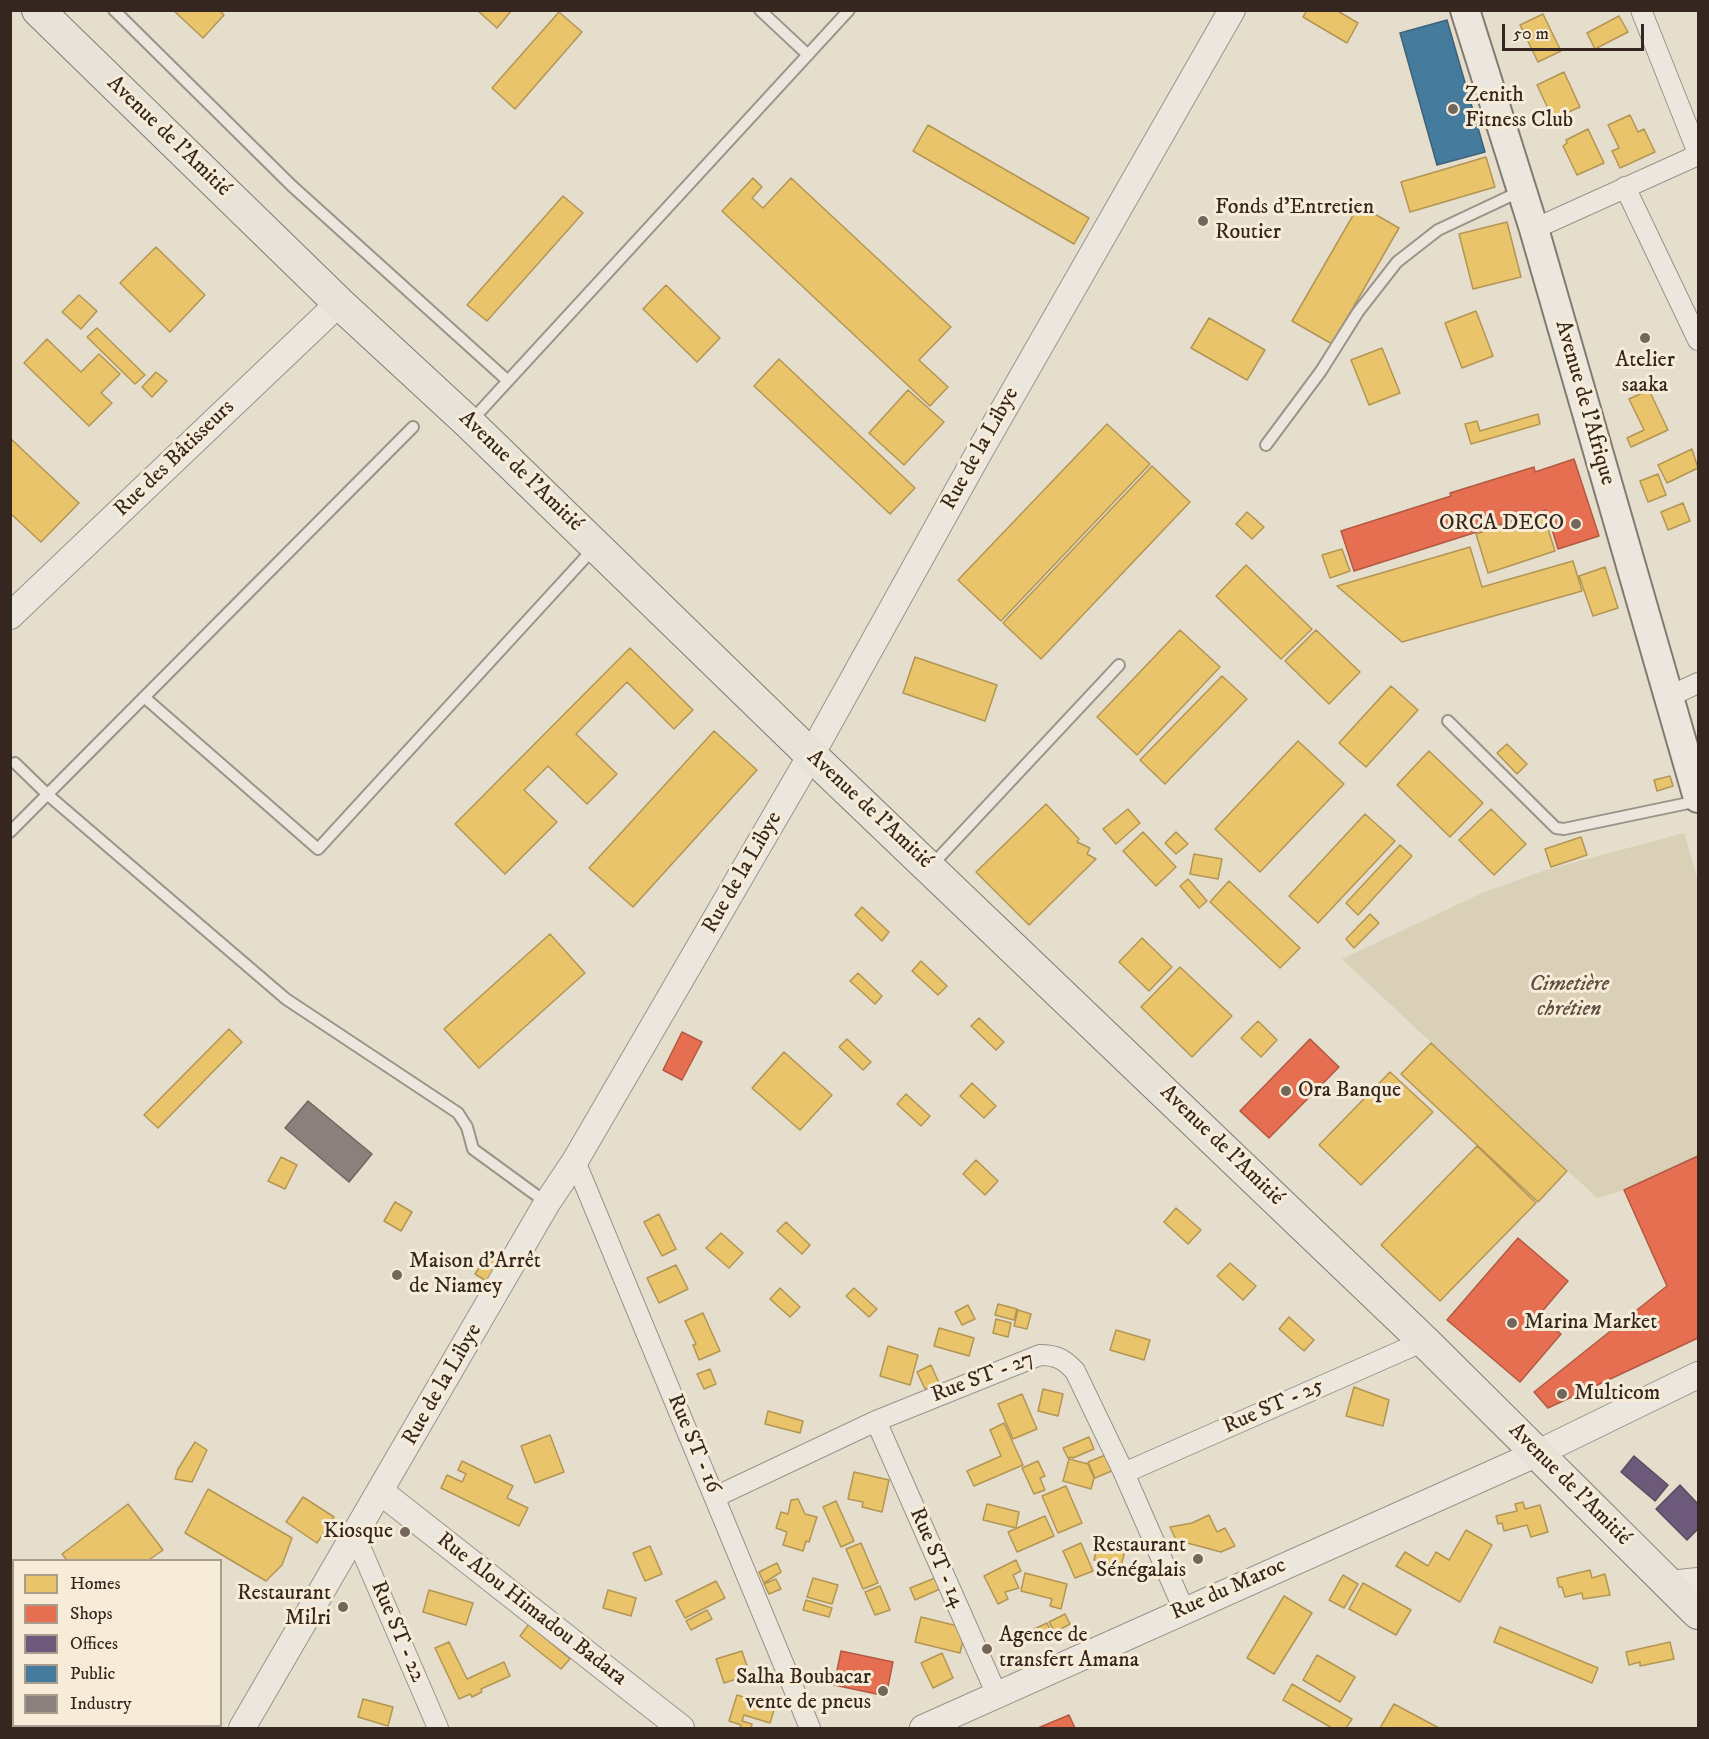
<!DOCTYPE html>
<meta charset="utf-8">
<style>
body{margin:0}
#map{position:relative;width:1709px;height:1739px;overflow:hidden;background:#e6decc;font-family:"IM FELL DW Pica",serif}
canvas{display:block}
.frame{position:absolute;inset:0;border:12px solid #35271f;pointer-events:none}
.legend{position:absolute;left:12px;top:1559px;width:210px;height:168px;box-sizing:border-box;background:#f6ecd7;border:2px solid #a99d8d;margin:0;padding:8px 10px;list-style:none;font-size:18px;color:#35271f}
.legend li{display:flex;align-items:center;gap:12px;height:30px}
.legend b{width:30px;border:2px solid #a99d8d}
.scale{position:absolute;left:1502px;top:24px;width:142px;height:27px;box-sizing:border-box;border:3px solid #35271f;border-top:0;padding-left:8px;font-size:18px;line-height:21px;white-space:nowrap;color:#35271f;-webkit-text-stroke:4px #f6ecd7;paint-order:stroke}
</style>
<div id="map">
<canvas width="1709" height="1739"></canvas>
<div class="frame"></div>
<ul class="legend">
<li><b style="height:16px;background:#e9c46a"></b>Homes</li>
<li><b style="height:16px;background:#e76f51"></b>Shops</li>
<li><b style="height:16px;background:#6d597a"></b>Offices</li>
<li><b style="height:16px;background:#457b9d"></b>Public</li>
<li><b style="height:16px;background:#8a817c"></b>Industry</li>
</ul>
<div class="scale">50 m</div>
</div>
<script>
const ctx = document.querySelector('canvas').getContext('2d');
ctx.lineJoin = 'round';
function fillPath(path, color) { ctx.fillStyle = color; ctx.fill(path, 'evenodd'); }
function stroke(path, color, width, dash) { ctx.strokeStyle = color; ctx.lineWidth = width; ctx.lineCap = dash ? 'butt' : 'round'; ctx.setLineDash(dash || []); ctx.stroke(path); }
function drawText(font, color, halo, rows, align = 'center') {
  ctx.font = font + ' "IM FELL DW Pica",serif'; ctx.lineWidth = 6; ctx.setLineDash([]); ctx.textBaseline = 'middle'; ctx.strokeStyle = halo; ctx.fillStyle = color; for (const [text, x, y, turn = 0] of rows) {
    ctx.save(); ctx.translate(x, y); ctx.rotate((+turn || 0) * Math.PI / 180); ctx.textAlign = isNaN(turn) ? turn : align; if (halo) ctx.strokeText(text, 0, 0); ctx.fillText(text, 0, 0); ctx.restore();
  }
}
const green = new Path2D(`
 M 1684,833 L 1698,880 L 1698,986 L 1697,992 L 1698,1005 L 1698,1156 L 1624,1190 L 1597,1198 L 1342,959 L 1482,893 L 1546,870 Z`);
const homes = new Path2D(`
 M 173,10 L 219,10 L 224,15 L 203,38 Z
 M 477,10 L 512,10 L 497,28 Z
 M 1307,10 L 1336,10 L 1358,23 L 1347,43 L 1303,17 Z
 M 559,12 L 582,32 L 515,109 L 492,88 Z
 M 1543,14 L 1561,51 L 1538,62 L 1520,25 Z
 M 1619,16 L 1628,32 L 1595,49 L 1587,33 Z
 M 1564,72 L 1580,107 L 1553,119 L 1537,85 Z
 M 1630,115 L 1638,132 L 1644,129 L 1655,152 L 1620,168 L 1612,151 L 1619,148 L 1608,125 Z
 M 928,125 L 1089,218 L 1074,244 L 913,151 Z
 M 1588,129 L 1604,163 L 1577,175 L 1563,146 L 1567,143 L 1566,140 Z
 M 1486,157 L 1495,187 L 1410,212 L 1401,182 Z
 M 753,178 L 762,187 L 752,198 L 763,208 L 791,178 L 951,327 L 919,360 L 948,387 L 930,406 L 722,211 Z
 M 563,196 L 583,213 L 487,321 L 467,305 Z
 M 1359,205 L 1399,228 L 1332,344 L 1292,321 Z
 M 1507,222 L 1521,277 L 1473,289 L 1459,234 Z
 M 156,247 L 205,295 L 170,332 L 120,283 Z
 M 666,285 L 720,338 L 697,362 L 643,309 Z
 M 79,295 L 97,311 L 81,329 L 62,312 Z
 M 1476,311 L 1493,356 L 1462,368 L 1445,323 Z
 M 1209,318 L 1265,350 L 1247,380 L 1191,348 Z
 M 97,328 L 145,375 L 135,384 L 87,337 Z
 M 47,339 L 81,372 L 99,354 L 120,374 L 101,393 L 112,403 L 89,426 L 24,363 Z
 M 1382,348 L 1400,393 L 1369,405 L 1351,360 Z
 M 779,359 L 915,488 L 890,514 L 754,386 Z
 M 156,372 L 167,381 L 152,397 L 142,387 Z
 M 908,390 L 944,422 L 904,465 L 869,433 Z
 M 1649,390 L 1668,430 L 1631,447 L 1627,438 L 1644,430 L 1629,399 Z
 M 1538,414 L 1540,424 L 1471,444 L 1465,424 L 1477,421 L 1480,431 Z
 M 1107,424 L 1150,464 L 1001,621 L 958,580 Z
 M 10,438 L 79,503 L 41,542 L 10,513 Z
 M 1692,449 L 1698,468 L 1667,483 L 1658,465 Z
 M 1152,466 L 1190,502 L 1041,659 L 1003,623 Z
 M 1658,474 L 1666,495 L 1648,502 L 1640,481 Z
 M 1683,503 L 1690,521 L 1668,530 L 1661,512 Z
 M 1247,512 L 1264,527 L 1252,539 L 1236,524 Z
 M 1543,513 L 1555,551 L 1488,573 L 1476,534 Z
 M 1470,547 L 1482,587 L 1573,561 L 1582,591 L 1402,642 L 1337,586 Z
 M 1342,549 L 1350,571 L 1330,578 L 1322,555 Z
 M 1246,565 L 1312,629 L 1281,659 L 1216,596 Z
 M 1605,567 L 1618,608 L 1593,616 L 1579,576 Z
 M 1180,630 L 1220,667 L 1137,755 L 1097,717 Z
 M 1316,630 L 1360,672 L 1329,704 L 1285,661 Z
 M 630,648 L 693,710 L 674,729 L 627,682 L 576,734 L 617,774 L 587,804 L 548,766 L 524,790 L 557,822 L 505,874 L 455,824 Z
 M 915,657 L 997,685 L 985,721 L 903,693 Z
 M 1222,676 L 1247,699 L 1165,784 L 1140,760 Z
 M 1391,686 L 1418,710 L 1366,767 L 1339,743 Z
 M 714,731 L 757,770 L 633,907 L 589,868 Z
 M 1298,741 L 1344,784 L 1260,872 L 1215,829 Z
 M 1507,744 L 1527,764 L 1517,774 L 1497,753 Z
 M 1429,751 L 1483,803 L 1450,837 L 1397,785 Z
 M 1670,776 L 1673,786 L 1657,791 L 1654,780 Z
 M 1046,804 L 1079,839 L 1077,842 L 1090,848 L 1087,854 L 1096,859 L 1029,925 L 976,872 Z
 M 1128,809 L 1140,823 L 1116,844 L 1103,829 Z
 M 1491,809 L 1526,844 L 1494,875 L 1459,840 Z
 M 1365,814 L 1395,841 L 1318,923 L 1289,896 Z
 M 1143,832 L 1176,867 L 1156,886 L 1123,851 Z
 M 1176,832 L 1188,844 L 1176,854 L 1165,843 Z
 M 1581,837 L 1587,855 L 1551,867 L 1545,849 Z
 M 1400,845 L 1412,856 L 1358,915 L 1346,903 Z
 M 1194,854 L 1222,859 L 1218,879 L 1190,874 Z
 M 1188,879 L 1207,901 L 1199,908 L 1180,886 Z
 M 1229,881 L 1300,948 L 1280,968 L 1210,902 Z
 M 862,907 L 889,932 L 882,941 L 855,915 Z
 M 1370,914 L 1379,923 L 1354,948 L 1346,939 Z
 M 550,934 L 585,973 L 479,1068 L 444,1029 Z
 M 1142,938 L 1172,967 L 1149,991 L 1119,962 Z
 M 921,961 L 947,986 L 938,995 L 912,971 Z
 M 1180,967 L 1232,1016 L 1192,1057 L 1141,1007 Z
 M 858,973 L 882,996 L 875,1004 L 850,981 Z
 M 979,1018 L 1004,1042 L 996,1050 L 971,1026 Z
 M 1258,1021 L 1277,1040 L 1261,1057 L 1241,1038 Z
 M 229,1029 L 242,1042 L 158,1128 L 144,1115 Z
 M 847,1039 L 871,1062 L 863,1070 L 839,1047 Z
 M 1431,1043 L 1567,1171 L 1538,1202 L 1401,1074 Z
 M 784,1052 L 832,1095 L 800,1130 L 752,1088 Z
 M 1390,1072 L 1433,1112 L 1361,1185 L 1319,1145 Z
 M 972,1083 L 996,1106 L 984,1118 L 960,1096 Z
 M 906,1094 L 930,1116 L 921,1126 L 897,1104 Z
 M 1477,1146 L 1536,1203 L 1440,1301 L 1381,1245 Z
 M 281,1157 L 297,1165 L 285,1189 L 268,1181 Z
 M 976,1160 L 998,1181 L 985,1195 L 963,1174 Z
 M 395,1202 L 412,1212 L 401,1231 L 384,1221 Z
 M 1176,1208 L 1201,1230 L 1188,1244 L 1164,1222 Z
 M 659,1214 L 676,1249 L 662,1256 L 644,1222 Z
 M 786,1222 L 810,1245 L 802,1254 L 777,1231 Z
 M 721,1233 L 743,1253 L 729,1268 L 706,1248 Z
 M 491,1250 L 507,1261 L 491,1284 L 475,1274 Z
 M 1230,1263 L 1256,1286 L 1243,1300 L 1217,1276 Z
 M 676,1265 L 688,1289 L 659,1303 L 647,1278 Z
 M 780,1288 L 800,1307 L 790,1317 L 770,1299 Z
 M 854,1288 L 877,1309 L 869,1317 L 846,1296 Z
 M 998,1304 L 1017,1309 L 1014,1320 L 995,1315 Z
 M 968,1305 L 975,1319 L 962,1325 L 955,1312 Z
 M 1018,1310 L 1031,1314 L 1027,1329 L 1014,1326 Z
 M 703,1313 L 720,1351 L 699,1360 L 693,1345 L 696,1344 L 685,1321 Z
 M 1289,1317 L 1314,1340 L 1304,1351 L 1279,1329 Z
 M 996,1319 L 1011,1323 L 1008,1337 L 993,1333 Z
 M 939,1328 L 974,1338 L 969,1356 L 934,1346 Z
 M 1116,1330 L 1150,1340 L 1144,1360 L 1110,1350 Z
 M 888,1346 L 918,1355 L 910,1385 L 880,1376 Z
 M 931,1365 L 939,1383 L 925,1389 L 917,1372 Z
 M 710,1369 L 716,1384 L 704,1389 L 697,1374 Z
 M 1354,1387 L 1389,1400 L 1383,1426 L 1346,1416 Z
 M 1043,1389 L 1063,1394 L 1058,1416 L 1038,1411 Z
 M 1022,1394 L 1037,1429 L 1013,1439 L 998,1404 Z
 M 768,1411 L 803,1421 L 800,1433 L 765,1424 Z
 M 1004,1423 L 1023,1465 L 974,1486 L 967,1471 L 1001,1456 L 990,1430 Z
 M 550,1435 L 564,1472 L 535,1483 L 521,1446 Z
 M 1089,1437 L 1094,1449 L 1073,1458 L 1072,1457 L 1068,1458 L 1063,1448 Z
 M 195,1442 L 207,1450 L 192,1482 L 175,1479 L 178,1469 Z
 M 1108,1454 L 1114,1470 L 1095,1478 L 1088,1462 Z
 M 1069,1459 L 1088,1464 L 1094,1478 L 1091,1489 L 1063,1481 Z
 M 462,1461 L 513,1486 L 507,1498 L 528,1508 L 519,1526 L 441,1488 L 447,1475 L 462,1482 L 466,1474 L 458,1470 Z
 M 1038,1461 L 1045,1476 L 1040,1478 L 1045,1490 L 1034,1494 L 1022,1468 Z
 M 854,1472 L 889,1480 L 882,1512 L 862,1507 L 863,1502 L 848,1499 Z
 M 1066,1486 L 1082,1523 L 1058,1533 L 1042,1496 Z
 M 208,1489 L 292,1538 L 282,1565 L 266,1581 L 185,1533 Z
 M 303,1497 L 334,1517 L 317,1543 L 286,1522 Z
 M 798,1499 L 805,1514 L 817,1517 L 809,1542 L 806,1541 L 803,1551 L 783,1545 L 787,1532 L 776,1528 L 781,1512 L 788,1514 L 791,1500 Z
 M 836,1501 L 854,1541 L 841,1547 L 823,1507 Z
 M 1523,1502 L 1525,1509 L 1540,1505 L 1548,1532 L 1531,1537 L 1527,1525 L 1504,1531 L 1502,1523 L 1498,1524 L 1496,1516 L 1517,1511 L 1515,1504 Z
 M 128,1504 L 163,1550 L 149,1560 L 67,1560 L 62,1554 Z
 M 987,1504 L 1019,1512 L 1016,1528 L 983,1520 Z
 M 1209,1515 L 1217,1532 L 1225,1528 L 1235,1546 L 1221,1552 L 1176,1540 L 1170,1527 L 1192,1523 Z
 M 1045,1516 L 1054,1536 L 1017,1552 L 1008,1532 Z
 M 1466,1530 L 1492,1545 L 1460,1602 L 1396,1566 L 1405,1552 L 1428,1566 L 1436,1552 L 1449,1560 Z
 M 1099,1540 L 1126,1547 L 1121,1566 L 1094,1560 Z
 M 861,1543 L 878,1583 L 863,1589 L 846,1549 Z
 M 1081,1543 L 1093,1571 L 1075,1578 L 1063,1551 Z
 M 650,1546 L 662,1574 L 645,1581 L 633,1553 Z
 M 1016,1560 L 1021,1571 L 1013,1575 L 1019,1588 L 1005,1592 L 1008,1599 L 998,1604 L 984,1576 Z
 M 777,1563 L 781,1572 L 764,1583 L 759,1572 Z
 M 1590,1570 L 1592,1578 L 1605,1574 L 1610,1595 L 1583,1599 L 1582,1593 L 1565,1597 L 1562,1587 L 1559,1587 L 1557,1578 Z
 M 1025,1573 L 1067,1584 L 1061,1609 L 1050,1606 L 1052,1599 L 1021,1591 Z
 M 1343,1575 L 1358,1584 L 1344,1608 L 1329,1600 Z
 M 813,1578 L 838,1585 L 832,1604 L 807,1597 Z
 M 935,1578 L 940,1589 L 915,1600 L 910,1588 Z
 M 776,1579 L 781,1589 L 769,1594 L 764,1584 Z
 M 716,1581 L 725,1598 L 685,1618 L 676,1601 Z
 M 1363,1583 L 1411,1610 L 1396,1635 L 1349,1609 Z
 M 880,1586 L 890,1610 L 875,1615 L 865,1592 Z
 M 429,1590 L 473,1603 L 466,1625 L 423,1612 Z
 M 608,1590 L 636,1598 L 631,1616 L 603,1608 Z
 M 1284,1596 L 1312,1613 L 1274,1674 L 1247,1658 Z
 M 806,1600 L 832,1608 L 829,1617 L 803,1610 Z
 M 707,1610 L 712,1619 L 691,1630 L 686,1621 Z
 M 1065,1614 L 1070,1624 L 1055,1632 L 1049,1622 Z
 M 921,1617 L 966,1628 L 960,1653 L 915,1642 Z
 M 1047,1623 L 1052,1634 L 1037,1641 L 1032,1630 Z
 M 529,1624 L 570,1659 L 561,1669 L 520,1636 Z
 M 1500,1627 L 1598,1668 L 1592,1683 L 1494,1642 Z
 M 449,1642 L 467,1679 L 504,1662 L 510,1676 L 481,1689 L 482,1692 L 472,1697 L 470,1694 L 459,1699 L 435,1648 Z
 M 1670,1642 L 1674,1659 L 1640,1666 L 1640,1662 L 1629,1665 L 1626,1652 Z
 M 742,1651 L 750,1675 L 724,1683 L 716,1659 Z
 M 942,1653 L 953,1678 L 933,1688 L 921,1663 Z
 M 1317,1655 L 1355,1677 L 1340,1702 L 1303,1680 Z
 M 1292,1684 L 1352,1719 L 1346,1728 L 1332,1728 L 1283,1700 Z
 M 737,1695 L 775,1707 L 770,1723 L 744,1715 L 742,1721 L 752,1724 L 751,1728 L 740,1728 L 741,1725 L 729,1721 Z
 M 363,1699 L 393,1707 L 388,1726 L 358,1717 Z
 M 1394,1704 L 1439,1728 L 1380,1728 Z`);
const shops = new Path2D(`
 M 1574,459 L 1599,536 L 1558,549 L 1546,510 L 1354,571 L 1341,531 L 1451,496 L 1450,493 L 1534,467 L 1535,472 Z
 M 682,1032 L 702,1042 L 682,1080 L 663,1070 Z
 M 1310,1039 L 1339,1067 L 1269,1138 L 1240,1111 Z
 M 1698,1156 L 1698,1338 L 1548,1408 L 1534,1392 L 1667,1286 L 1624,1190 Z
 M 1518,1238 L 1568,1281 L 1539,1315 L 1561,1334 L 1520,1382 L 1447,1320 Z
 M 841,1651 L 893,1662 L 886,1696 L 834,1685 Z
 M 1069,1715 L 1075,1728 L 1038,1728 Z`);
const offices = new Path2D(`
 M 1634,1456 L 1668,1485 L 1655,1501 L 1621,1472 Z
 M 1680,1485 L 1698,1504 L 1698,1529 L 1687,1540 L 1656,1509 Z`);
const public = new Path2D(`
 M 1447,20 L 1485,152 L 1437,165 L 1400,33 Z`);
const industry = new Path2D(`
 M 308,1101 L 372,1154 L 349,1182 L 285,1128 Z`);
const service = new Path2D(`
 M 114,10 L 292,186 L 508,381
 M 760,10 L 808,55
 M 472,420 L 849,10
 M 1266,445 L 1321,371 L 1358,312 L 1397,262 L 1438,230 L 1521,191
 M 144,697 L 318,849 L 594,548
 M 1448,721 L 1556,828 L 1564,829 L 1698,801
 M 15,763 L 48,795 L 286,999 L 458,1113 L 467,1127 L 473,1149 L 547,1203
 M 10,832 L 413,427
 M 931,866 L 1119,665`);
const minor = new Path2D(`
 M 1641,10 L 1698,153
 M 1625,187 L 1698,340
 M 1534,229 L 1698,155
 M 1670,696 L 1698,683
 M 575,1161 L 810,1728
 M 876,1421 L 997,1695
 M 1124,1473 L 1424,1341
 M 715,1497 L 876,1421 L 1040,1355 C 1056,1355 1064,1359 1075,1371 L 1124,1473 L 1184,1610
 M 355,1535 L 438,1728`);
const tertiary = new Path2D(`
 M 10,616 L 339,303
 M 381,1492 L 681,1728
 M 1669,1584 L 1698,1581
 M 242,1728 L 547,1203 L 575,1161 L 811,755 L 977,456 L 1232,10
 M 923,1728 L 1536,1454 L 1698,1375`);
const secondary = new Path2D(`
 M 1465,10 L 1534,229 L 1698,798`);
const primary = new Path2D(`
 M 38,10 L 339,303 L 469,423 L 811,755 L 1424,1341 L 1698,1613`);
const markers = [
 [1453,109,6,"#73675c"],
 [1203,221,6,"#73675c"],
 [1645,338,6,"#73675c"],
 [1576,524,6,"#73675c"],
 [1286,1091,6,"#73675c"],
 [397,1275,6,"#73675c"],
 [1512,1323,6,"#73675c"],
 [1562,1394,6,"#73675c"],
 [405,1532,6,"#73675c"],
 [1198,1559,6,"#73675c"],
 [343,1607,6,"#73675c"],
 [987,1649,6,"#73675c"],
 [883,1691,6,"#73675c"]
];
const poiNames = [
 ["Zenith",1465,96],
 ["Fitness Club",1465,121],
 ["Fonds d'Entretien",1215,208],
 ["Routier",1215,233],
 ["Atelier",1645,361,"center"],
 ["saaka",1645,386,"center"],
 ["ORCA DECO",1564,524,"right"],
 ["Ora Banque",1298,1091],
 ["Maison d'Arrêt",409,1262],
 ["de Niamey",409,1287],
 ["Marina Market",1524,1323],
 ["Multicom",1574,1394],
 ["Kiosque",393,1532,"right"],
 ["Restaurant",1186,1546,"right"],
 ["Sénégalais",1186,1571,"right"],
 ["Restaurant",331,1594,"right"],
 ["Milri",331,1619,"right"],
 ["Agence de",999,1636],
 ["transfert Amana",999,1661],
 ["Salha Boubacar",871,1678,"right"],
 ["vente de pneus",871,1703,"right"]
];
const streetNames = [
 ["Avenue de l'Amitié",168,137,44],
 ["Avenue de l'Afrique",1584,403,74],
 ["Rue de la Libye",981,449,-61],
 ["Rue des Bâtisseurs",175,459,-44],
 ["Avenue de l'Amitié",520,472,44],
 ["Avenue de l'Amitié",869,810,43],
 ["Rue de la Libye",743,873,-60],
 ["Avenue de l'Amitié",1221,1146,44],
 ["Rue ST - 27",983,1378,-21],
 ["Rue de la Libye",443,1385,-60],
 ["Rue ST - 25",1274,1407,-24],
 ["Rue ST - 16",693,1444,67],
 ["Avenue de l'Amitié",1569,1485,45],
 ["Rue ST - 14",936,1558,66],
 ["Rue du Maroc",1229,1590,-24],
 ["Rue Alou Himadou Badara",531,1610,38],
 ["Rue ST - 22",397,1632,67]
];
const parkNames = [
 ["Cimetière",1569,985],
 ["chrétien",1569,1010]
];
fillPath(green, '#dacfb7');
fillPath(homes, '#e9c46a');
stroke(homes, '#b39554', 1.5);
fillPath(shops, '#e76f51');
stroke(shops, '#b25942', 1.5);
fillPath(offices, '#6d597a');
stroke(offices, '#5c4a5f', 1.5);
fillPath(public, '#457b9d');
stroke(public, '#406277', 1.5);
fillPath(industry, '#8a817c');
stroke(industry, '#706660', 1.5);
stroke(service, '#9a9388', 14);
stroke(minor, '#9a9388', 22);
stroke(tertiary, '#9a9388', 28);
stroke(secondary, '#817a71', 32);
stroke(primary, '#817a71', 34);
stroke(service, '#ebe6de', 10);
stroke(minor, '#ebe6de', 20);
stroke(tertiary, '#ebe6de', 26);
stroke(secondary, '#ebe6de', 28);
stroke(primary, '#e8e3d9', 32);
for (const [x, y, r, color] of markers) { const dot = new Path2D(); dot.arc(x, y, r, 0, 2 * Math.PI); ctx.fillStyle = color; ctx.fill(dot); stroke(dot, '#f6ecd7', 2); }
drawText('22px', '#35271f', '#f6ecd7', poiNames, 'left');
drawText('22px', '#35271f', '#f6ecd7', streetNames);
drawText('italic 22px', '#5c4e41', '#f6ecd7', parkNames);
</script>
